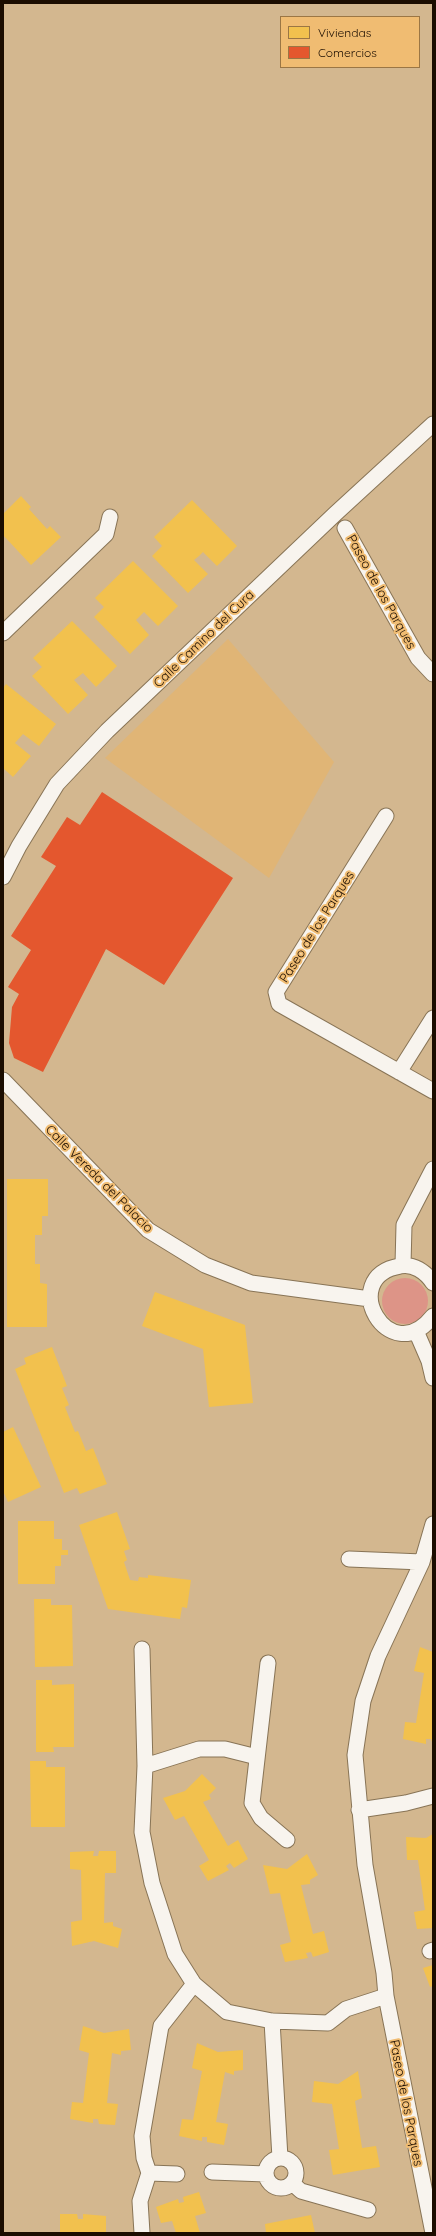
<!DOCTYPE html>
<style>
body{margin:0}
#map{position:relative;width:436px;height:2236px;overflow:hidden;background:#d3b78f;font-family:Quicksand,sans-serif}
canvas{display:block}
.frame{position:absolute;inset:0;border:4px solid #1b0d00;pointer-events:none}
.legend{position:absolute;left:280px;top:16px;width:140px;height:52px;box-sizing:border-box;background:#f0bc72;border:1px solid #9b7644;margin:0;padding:5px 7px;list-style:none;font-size:12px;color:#1b0d00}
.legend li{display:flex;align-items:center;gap:8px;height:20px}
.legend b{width:20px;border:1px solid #9b7644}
</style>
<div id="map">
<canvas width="436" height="2236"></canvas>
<div class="frame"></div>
<ul class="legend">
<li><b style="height:11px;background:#f2c14e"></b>Viviendas</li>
<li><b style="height:11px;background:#e4572e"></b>Comercios</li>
</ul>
</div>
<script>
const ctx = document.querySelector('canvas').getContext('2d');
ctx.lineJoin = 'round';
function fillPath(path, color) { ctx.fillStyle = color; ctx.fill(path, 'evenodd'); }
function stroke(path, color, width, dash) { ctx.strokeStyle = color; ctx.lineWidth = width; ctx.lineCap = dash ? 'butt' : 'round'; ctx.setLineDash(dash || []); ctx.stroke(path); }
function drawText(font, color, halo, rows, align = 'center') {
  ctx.font = font + ' Quicksand,sans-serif'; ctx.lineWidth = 4; ctx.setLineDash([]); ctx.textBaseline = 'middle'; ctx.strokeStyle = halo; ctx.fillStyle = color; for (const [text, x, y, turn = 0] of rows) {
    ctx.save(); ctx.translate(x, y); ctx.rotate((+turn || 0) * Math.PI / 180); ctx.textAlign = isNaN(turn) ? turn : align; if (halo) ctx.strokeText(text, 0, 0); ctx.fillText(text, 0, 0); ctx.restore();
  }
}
const built = new Path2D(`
 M 228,639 L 334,762 L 269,878 L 105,758 Z`);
const green = new Path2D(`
 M382 1301a23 23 0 1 1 46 0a23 23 0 1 1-46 0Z`);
const homes = new Path2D(`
 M 21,496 L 31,507 L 29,509 L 47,529 L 50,526 L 61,537 L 31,565 L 3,535 L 3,514 Z
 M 192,500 L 237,546 L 217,566 L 203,552 L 199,556 L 194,560 L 208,574 L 188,593 L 152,556 L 162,546 L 154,537 Z
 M 133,561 L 178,606 L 158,626 L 144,612 L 136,620 L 149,635 L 130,654 L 94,617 L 104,607 L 95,598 Z
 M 72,621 L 117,666 L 96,687 L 83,673 L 74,680 L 88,695 L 68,714 L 32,676 L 42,667 L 33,658 Z
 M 6,684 L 56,724 L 39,746 L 23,734 L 15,743 L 31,756 L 13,777 L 3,768 L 3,688 Z
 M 7,1179 L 48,1179 L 48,1216 L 42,1216 L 42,1235 L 35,1235 L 35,1264 L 40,1264 L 40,1283 L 47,1284 L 47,1327 L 7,1327 Z
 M 155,1292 L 245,1325 L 253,1403 L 209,1407 L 203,1349 L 142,1326 Z
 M 52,1347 L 67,1386 L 62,1388 L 69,1405 L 65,1407 L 75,1432 L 78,1431 L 86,1451 L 93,1448 L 107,1484 L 80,1494 L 77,1488 L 64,1493 L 15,1369 L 26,1364 L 24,1358 Z
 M 13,1427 L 41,1487 L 8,1502 L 3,1491 L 3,1432 Z
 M 117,1512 L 130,1549 L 124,1551 L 127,1560 L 124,1562 L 130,1580 L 138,1581 L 139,1577 L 148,1578 L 148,1575 L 191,1580 L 187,1608 L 182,1607 L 180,1619 L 108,1609 L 79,1525 Z
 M 18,1521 L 54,1521 L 54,1539 L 62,1539 L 62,1550 L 68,1550 L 68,1555 L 61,1555 L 61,1566 L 55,1566 L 55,1584 L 18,1584 Z
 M 34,1599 L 51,1599 L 51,1605 L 72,1605 L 73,1666 L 35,1667 Z
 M 420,1647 L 433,1652 L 433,1745 L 431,1739 L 426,1739 L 426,1744 L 403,1739 L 405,1722 L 416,1723 L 424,1673 L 414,1671 Z
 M 36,1680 L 52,1680 L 52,1685 L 74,1684 L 74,1747 L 53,1747 L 54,1752 L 36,1752 Z
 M 30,1761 L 46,1761 L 46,1767 L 65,1767 L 65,1827 L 31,1827 Z
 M 202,1774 L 216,1788 L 209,1795 L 211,1799 L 203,1802 L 228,1846 L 238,1840 L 248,1859 L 234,1868 L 230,1863 L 226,1866 L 229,1870 L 208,1881 L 199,1866 L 209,1860 L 184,1816 L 175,1820 L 163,1798 L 185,1791 Z
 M 433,1834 L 433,1928 L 417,1929 L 414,1912 L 425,1910 L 418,1860 L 407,1860 L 406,1837 L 426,1838 Z
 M 94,1851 L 93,1856 L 98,1856 L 99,1851 L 116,1851 L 116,1873 L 105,1873 L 104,1923 L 113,1922 L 113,1926 L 122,1929 L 118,1948 L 94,1941 L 72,1946 L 71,1922 L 82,1920 L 81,1870 L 70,1869 L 70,1852 Z
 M 307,1854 L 318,1875 L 310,1880 L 310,1884 L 301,1885 L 313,1934 L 324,1931 L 329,1952 L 313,1957 L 311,1952 L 306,1953 L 308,1958 L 285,1962 L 280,1945 L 291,1942 L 280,1893 L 270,1894 L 263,1865 L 287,1869 Z
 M 433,1965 L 433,1986 L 430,1987 L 423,1968 Z
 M 83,2026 L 104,2033 L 129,2029 L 131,2050 L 121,2051 L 121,2055 L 112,2053 L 107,2103 L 118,2104 L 115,2125 L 99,2124 L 98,2119 L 93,2119 L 93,2123 L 70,2119 L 72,2102 L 83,2103 L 89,2053 L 79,2050 Z
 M 197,2043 L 218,2052 L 243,2050 L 243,2070 L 234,2071 L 234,2075 L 225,2072 L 216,2122 L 228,2124 L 224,2145 L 207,2142 L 207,2137 L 202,2137 L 202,2141 L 179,2136 L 182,2119 L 193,2120 L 202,2071 L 192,2068 Z
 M 358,2071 L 362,2098 L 355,2101 L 362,2148 L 376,2146 L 380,2167 L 333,2175 L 329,2150 L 339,2149 L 332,2104 L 312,2102 L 314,2081 L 338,2084 Z
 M 199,2192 L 206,2213 L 195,2216 L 200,2233 L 176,2233 L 172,2221 L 161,2223 L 156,2207 L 178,2199 L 179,2203 L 184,2202 L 183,2197 Z
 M 60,2214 L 77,2214 L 78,2219 L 83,2219 L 83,2214 L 106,2216 L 106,2233 L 60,2233 Z
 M 311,2215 L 315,2233 L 266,2233 L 265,2224 Z`);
const shops = new Path2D(`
 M 102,792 L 233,878 L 164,985 L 106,949 L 43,1072 L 14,1058 L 9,1043 L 12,1007 L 19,994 L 8,987 L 31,950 L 11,936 L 56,866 L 41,857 L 67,817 L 80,825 Z`);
const street = new Path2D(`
 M 345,528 L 418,658 L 433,674
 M 3,633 L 106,534 L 110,517
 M 386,816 L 276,992 L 279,1004 L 433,1091
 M 3,877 L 19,846 L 57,784 L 107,731 L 335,514 L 433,424
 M 399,1072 L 433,1018
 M 3,1080 L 148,1230 L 205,1265 L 251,1283 L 370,1299
 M 403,1265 L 404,1225 L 433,1169
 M 433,1283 C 426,1272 413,1263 400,1266 C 336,1277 389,1372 433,1316
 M 416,1331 L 429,1361 L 433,1378
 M 433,1524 L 422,1562 L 378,1656 L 363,1701 L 355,1755 L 365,1865 L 384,1973 L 386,1996 L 433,2233
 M 349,1559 L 422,1562
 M 142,1649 L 145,1766
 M 268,1663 L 252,1803 L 261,1818 L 287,1840
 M 257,1757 L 225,1749 L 199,1749 L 145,1766 L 142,1832 L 152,1883 L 175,1954 L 194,1984 L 227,2012 L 272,2021 L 328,2023 L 346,2009 L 386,1996
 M 359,1810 L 406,1803 L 433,1796
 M 430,1951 L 433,1950
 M 272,2021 L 280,2158
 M266 2173a15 15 0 1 1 30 0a15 15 0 1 1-30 0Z
 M 212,2172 L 266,2174
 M 149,2173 L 177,2174
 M 292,2183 L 301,2191 L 368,2210
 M 142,2233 L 140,2201 L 149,2173 L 144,2158 L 142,2136 L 161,2026 L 194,1984`);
const streetNames = [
 ["Paseo de los Parques",381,592,61],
 ["Calle Camino del Cura",204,639,-44],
 ["Paseo de los Parques",317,927,-58],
 ["Calle Vereda del Palacio",99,1179,45],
 ["Paseo de los Parques",406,2103,79]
];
fillPath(built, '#e0b576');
fillPath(green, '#dd9487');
fillPath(homes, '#f2c14e');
fillPath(shops, '#e4572e');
stroke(street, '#887456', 17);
stroke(street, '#f8f4ee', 15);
drawText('13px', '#1b0d00', '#f0bc72', streetNames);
</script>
